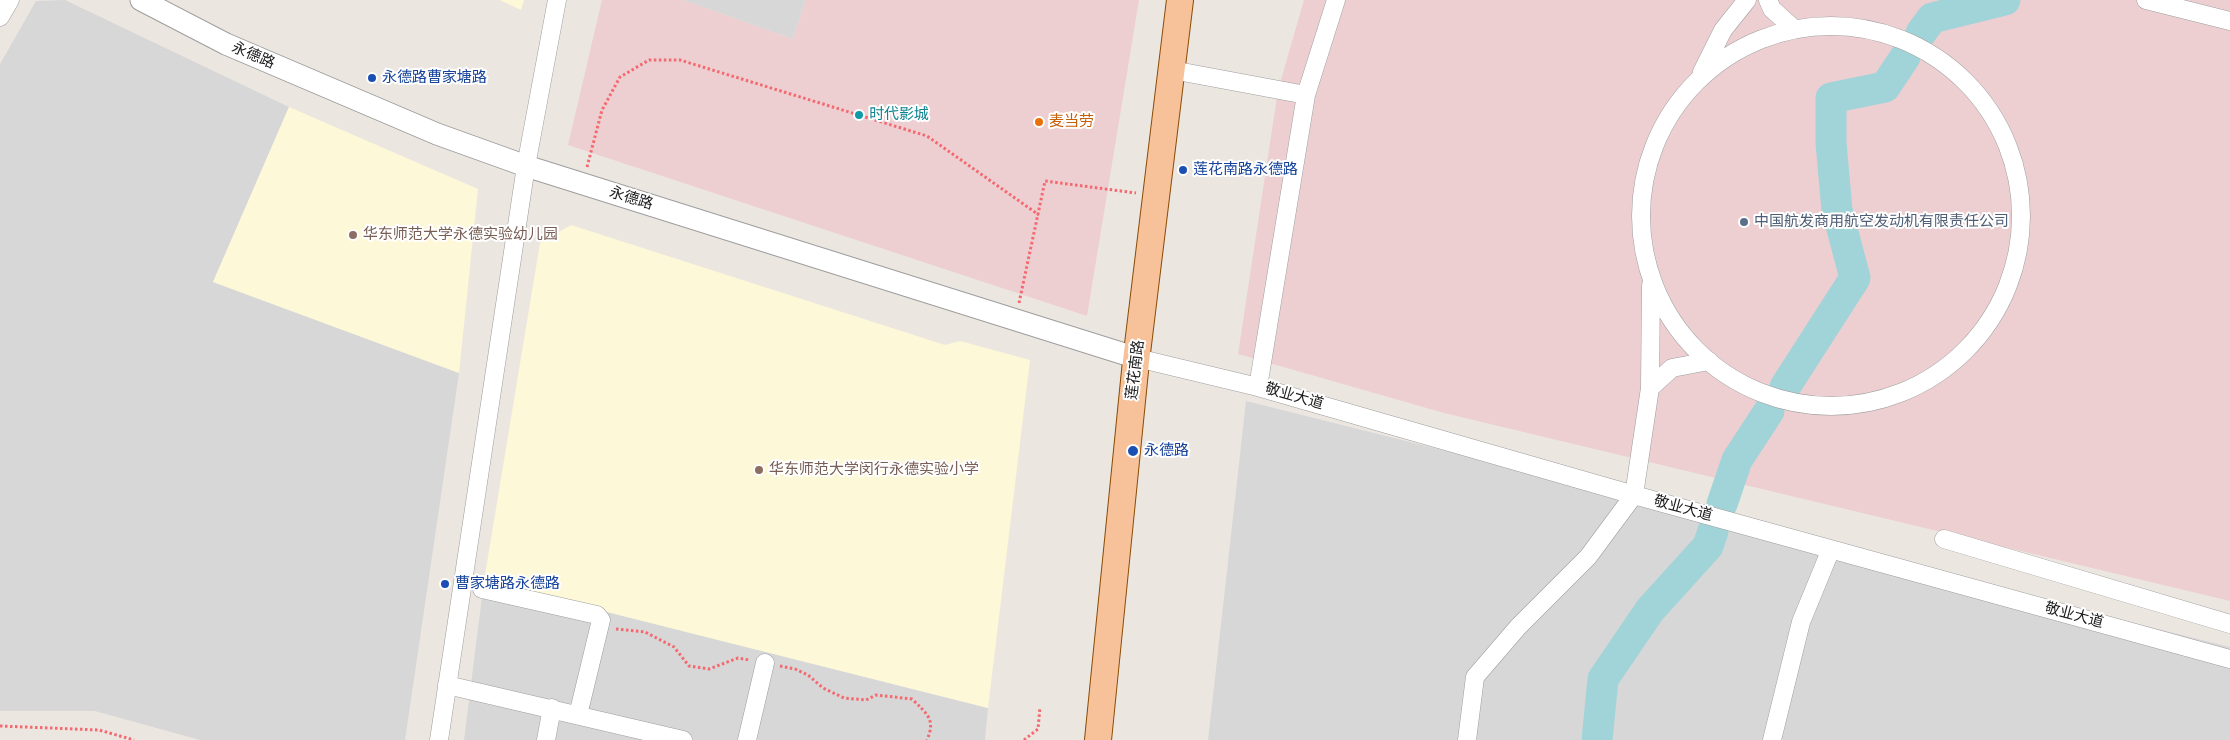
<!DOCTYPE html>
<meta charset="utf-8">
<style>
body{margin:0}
canvas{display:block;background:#ece6e0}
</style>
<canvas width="2230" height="740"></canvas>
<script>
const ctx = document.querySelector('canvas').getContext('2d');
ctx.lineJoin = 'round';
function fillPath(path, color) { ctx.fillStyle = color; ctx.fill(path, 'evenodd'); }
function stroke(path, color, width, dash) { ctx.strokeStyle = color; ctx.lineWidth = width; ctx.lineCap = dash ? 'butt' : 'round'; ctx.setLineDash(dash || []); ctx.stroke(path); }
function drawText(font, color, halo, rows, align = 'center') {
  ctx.font = font + ' "Sofia Sans Condensed","Noto Sans SC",sans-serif'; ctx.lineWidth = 4; ctx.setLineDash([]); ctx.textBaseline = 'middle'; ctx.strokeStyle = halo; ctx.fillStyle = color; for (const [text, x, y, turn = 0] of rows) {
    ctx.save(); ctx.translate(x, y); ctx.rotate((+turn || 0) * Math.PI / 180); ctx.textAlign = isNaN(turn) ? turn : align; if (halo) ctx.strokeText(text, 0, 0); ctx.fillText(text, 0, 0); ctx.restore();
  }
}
const residential = new Path2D(`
 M 65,0 L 289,107 L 213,282 L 459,373 L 405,740 L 200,740 L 95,711 L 0,711 L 0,64 L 36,1 Z
 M 683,0 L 806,0 L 793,39 Z
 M 1246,401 L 2230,647 L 2230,740 L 1208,740 Z
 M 484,581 L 988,708 L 985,740 L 464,740 Z`);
const commercial = new Path2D(`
 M 602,0 L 683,0 L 793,39 L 806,0 L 1139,0 L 1087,316 L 568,145 Z
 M 1304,0 L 2230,0 L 2230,601 L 1444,413 L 1238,354 L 1278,90 Z`);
const education = new Path2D(`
 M 500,0 L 524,0 L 521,10 Z
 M 289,107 L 478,189 L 459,373 L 213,282 Z
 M 571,225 L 945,345 L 960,341 L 1030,360 L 988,708 L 484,581 L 540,243 Z`);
const river = new Path2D(`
 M 1921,33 L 1932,18 L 2005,0
 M 1785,387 L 1855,278 L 1837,210 L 1831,143 L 1831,98 L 1885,87 L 1905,57
 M 1722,504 L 1737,460 L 1769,411
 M 1597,740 L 1603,679 L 1650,610 L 1708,546 L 1713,531`);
const path = new Path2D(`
 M 587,167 L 602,110 L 620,77 L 649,60 L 680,60 L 927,136 L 1039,215
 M 1019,303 L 1045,181 L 1136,193
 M 616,629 L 645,632 L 674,647 L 689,666 L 709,669 L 738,658 L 749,660
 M 780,666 L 795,669 L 808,675 L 823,688 L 844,698 L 866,700 L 876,695 L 912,699 C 927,714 936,719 927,740
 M 0,726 L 99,730 L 134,740
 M 1024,740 L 1038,729 L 1040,707`);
const minor = new Path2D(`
 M 1768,0 L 1772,9 L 1793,28
 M 2146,0 L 2230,21
 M 0,17 L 10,0
 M1641 216a190 190 0 1 1 380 0a190 190 0 1 1-380 0Z
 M 1172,70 L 1306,95 L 1258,387
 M 1702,72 L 1723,30 L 1747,0
 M 1306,95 L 1336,0
 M 1137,358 L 1258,387 L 1634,495 L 2230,659
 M 1650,388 L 1672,368 L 1709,361
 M 1944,539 L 2230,624
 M 482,589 L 597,615 L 601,620 L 578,715
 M 447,685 L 683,740
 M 439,740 L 526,166 L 557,0
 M 546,740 L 552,708
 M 747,740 L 765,663
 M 1467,740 L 1475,677 L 1518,627 L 1588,557 L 1634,495 L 1650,388 L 1651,285
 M 1772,740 L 1801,622 L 1831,549`);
const tertiary = new Path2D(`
 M 141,0 L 226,44 L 437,134 L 526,166 L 1137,358`);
const primary = new Path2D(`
 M 1098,740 L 1136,361 L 1180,0`);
const markers = [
 [372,78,5,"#1a4fb4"],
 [859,115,5,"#0f9aa8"],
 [1039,122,5,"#e8710a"],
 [1183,170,5,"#1a4fb4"],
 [1744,222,5,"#5c6f8a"],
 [353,235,5,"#8d6e63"],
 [1133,451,6,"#1a4fb4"],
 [759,470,5,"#8d6e63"],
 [445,584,5,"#1a4fb4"]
];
const streetNames = [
 ["永德路",253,56,23],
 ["永德路",631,199,17],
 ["莲花南路",1136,370,-83],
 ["敬业大道",1294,397,16],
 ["敬业大道",1683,509,15],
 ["敬业大道",2074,616,15]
];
const transitNames = [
 ["永德路曹家塘路",382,78],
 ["莲花南路永德路",1193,170],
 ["永德路",1144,451],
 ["曹家塘路永德路",455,584]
];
const cultureNames = [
 ["时代影城",869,115]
];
const foodNames = [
 ["麦当劳",1049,122]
];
const serviceNames = [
 ["中国航发商用航空发动机有限责任公司",1754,222]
];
const educationNames = [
 ["华东师范大学永德实验幼儿园",363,235],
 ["华东师范大学闵行永德实验小学",769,470]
];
fillPath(residential, '#d8d7d7');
fillPath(commercial, '#edcfd2');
fillPath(education, '#fdf8d7');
stroke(river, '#a1d4d8', 31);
stroke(minor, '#9e9e9e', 19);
stroke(tertiary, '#9e9e9e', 23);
stroke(primary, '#8b4c06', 28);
stroke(path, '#f3696f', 3, [2.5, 2.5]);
stroke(minor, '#fff', 18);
stroke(tertiary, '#fff', 21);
stroke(primary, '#f7c299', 26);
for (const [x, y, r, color] of markers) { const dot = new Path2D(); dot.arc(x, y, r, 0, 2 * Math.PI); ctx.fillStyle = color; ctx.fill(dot); stroke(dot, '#fff', 2); }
drawText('15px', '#1a1a1a', '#fff', streetNames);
drawText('15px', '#164399', '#fff', transitNames, 'left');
drawText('15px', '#0d838f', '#fff', cultureNames, 'left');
drawText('15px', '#c56008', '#fff', foodNames, 'left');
drawText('15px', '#4e5e75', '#fff', serviceNames, 'left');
drawText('15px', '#785e54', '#fff', educationNames, 'left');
</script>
